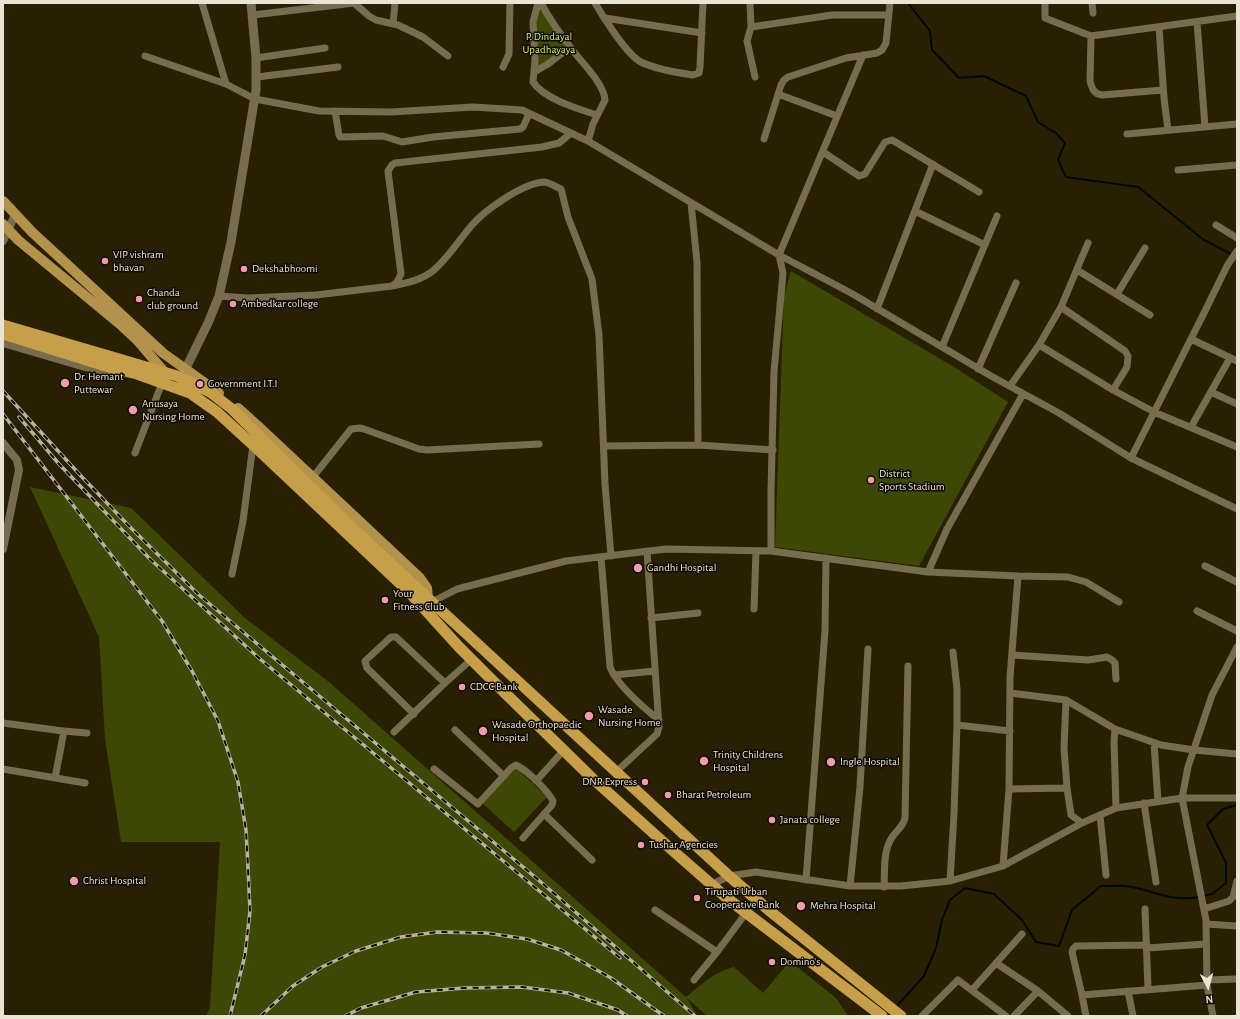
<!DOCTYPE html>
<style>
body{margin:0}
#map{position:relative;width:1240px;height:1019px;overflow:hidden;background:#292004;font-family:"Alegreya Sans",sans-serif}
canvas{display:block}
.frame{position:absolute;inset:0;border:4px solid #eae4d4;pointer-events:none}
.north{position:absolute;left:1188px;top:967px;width:40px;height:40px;-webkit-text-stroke:3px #0e0a02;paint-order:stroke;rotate:174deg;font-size:11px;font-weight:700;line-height:16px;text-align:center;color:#eae4d4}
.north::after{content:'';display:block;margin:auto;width:14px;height:18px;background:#eae4d4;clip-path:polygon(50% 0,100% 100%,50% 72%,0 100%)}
</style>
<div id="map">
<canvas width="1240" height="1019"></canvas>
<div class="frame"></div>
<div class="north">N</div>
</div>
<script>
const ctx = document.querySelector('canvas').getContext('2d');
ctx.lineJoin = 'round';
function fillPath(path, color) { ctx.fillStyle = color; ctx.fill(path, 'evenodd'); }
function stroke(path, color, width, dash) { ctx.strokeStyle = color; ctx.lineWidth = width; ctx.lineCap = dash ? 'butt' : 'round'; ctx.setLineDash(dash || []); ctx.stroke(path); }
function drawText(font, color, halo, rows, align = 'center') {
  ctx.font = font + ' "Alegreya Sans",sans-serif'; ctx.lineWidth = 3; ctx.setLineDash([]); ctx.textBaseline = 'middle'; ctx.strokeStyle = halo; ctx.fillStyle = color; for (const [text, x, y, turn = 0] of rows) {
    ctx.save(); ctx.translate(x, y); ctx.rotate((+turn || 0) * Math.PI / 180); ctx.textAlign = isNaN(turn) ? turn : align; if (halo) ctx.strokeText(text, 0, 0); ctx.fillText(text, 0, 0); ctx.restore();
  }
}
const green = new Path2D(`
 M 540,5 L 567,46 L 551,59 L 536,67 L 536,20 Z
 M 791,271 L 954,367 L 1008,402 L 919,566 L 775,547 L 784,296 Z
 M 30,487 L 131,508 L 245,618 L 329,682 L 686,997 C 701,985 715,971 734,967 L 763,993 L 790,961 L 836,998 L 848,1016 L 707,1016 L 687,998 L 697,1016 L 206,1016 L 210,1007 L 220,842 L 121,842 L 105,739 L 99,637 Z
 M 515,767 L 547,797 L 514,832 L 482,803 Z`);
const stream = new Path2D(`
 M 908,3 L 930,31 L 932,50 L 959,78 L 984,76 L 1026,96 L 1038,122 L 1056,133 L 1065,143 L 1058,160 L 1066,177 L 1138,187 L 1204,240 L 1237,257
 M 1203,896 L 1212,894 L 1226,883 L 1226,863 L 1207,825 L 1223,809 L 1237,805
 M 896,1007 L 924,976 L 936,948 L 942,920 L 950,900 L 965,888 L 994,894 L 1022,920 L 1036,942 L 1059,946 L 1072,910 L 1101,886 C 1111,886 1122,885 1132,887 C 1156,892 1173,902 1199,897`);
const minor = new Path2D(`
 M 202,3 L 226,84
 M 354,3 L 369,16 L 376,20 L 398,25 L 423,37 L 448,56
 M 538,3 L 533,22 L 535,60 L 533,82 C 544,99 579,109 597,115
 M 541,3 C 549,18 560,34 571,48 C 580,61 604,83 605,100 L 593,124 L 588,141
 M 595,3 C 603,17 627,55 641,62 C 653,68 679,73 693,75 L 699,73 L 700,67 L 703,3
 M 750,3 L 751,27 L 747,41 L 755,77
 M 1045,3 L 1045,18 L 1091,36 L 1237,16
 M 1092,3 L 1093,13
 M 253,15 L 354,3
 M 605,18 L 702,33
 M 1197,22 L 1205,127
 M 393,24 L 395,3
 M 751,27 L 832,15 L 888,15
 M 1159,27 L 1164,98 L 1168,130
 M 1091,36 L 1090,81 C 1092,89 1094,94 1102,95 L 1163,90
 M 145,56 L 226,84 L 255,99 L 319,111 L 391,112 L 473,107 L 522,110 L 588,141 L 779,255 L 851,293 L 991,376 L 1059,413 L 1131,458 L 1237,509
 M 256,58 L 325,48
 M 503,67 L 509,54 L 510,3
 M 534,72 L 548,64 L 570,47
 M 257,77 L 338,67
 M 778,94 L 837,116
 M 335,111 L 339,135 L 340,137 L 383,136 L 402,142 L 433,137 L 520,129 L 523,127 L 529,114
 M 1127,134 L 1237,124
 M 764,139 L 781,85 L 784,80 L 788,77 L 846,58 L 877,53 L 882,50 L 886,43 L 890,3
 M 823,152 L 859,176 L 865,174 L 885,142 L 892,140 L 979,192
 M 1178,170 L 1237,165
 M 691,203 L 697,262 L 698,445
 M 915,211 L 985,245
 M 1216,225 L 1237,238
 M 1077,270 L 1150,315
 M 392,286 C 407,283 422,280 434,270 C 449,257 459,240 472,225 C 485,210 523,183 544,182 C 549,182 556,187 561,189 L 568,217 L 592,279 L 599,335 L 605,484 L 611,556
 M 1117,294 L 1145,248
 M 219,296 L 248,298 L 316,295 L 392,286 L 397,282 L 401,274 L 388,171 L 392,165 L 395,163 L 542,147 L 559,143 L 571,133
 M 1061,307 L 1125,351 L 1128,356 L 1127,367 L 1113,390
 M 877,309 L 933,164
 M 1191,339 L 1237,361
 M 1039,345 L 1113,390 L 1154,412 L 1237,447
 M 942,347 L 997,216
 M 978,369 L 1016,283
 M 1010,386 L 1039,345 L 1061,307 L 1088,243
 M 1211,392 L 1237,404
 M 1191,427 L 1230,358
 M 604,446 L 698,445 L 773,450
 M 135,453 L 162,383
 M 1131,458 L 1203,315 L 1227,266 L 1237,251
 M 313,477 L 351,429 L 360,428 L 364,429 L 419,449 L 427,450 L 539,444
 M 771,551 L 771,491 L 774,372 L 783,273 L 779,255 L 863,55
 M 601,557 L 610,667 C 617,685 644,708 659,720
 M 1205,566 L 1237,582
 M 928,572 L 1018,576 L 1068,577 L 1086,582 L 1119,602
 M 232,574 L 243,521 L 253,445
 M 432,602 L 457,589 L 566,561 L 666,549 L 771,551 L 928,572 L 947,529 L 1023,394
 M 754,609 L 756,551
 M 1197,611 L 1237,631
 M 651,618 L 698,613
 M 1012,655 L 1088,660 L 1107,657 L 1112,660 L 1115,663 L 1116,679
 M 614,675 L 655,671
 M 1010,693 L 1066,700 L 1115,729 L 1161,745 L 1194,750 L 1237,754
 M 1066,700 L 1064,748 L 1067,788
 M 414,714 L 367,668 L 365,661 L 391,637 L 396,637 L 445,683
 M 3,723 L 63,731 L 87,733
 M 957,725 L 1010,731
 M 1115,729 L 1114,741 L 1116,808
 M 455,730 L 504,776
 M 394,732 L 445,683 L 472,659
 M 1154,743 L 1158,801
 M 3,769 L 85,783
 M 434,769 L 478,804 L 511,768 L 516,765 C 527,770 548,791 553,801 L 552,805 L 523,838
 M 616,772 L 657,734 L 659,727 L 647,551
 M 55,778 L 64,731
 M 536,781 L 564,750
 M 1009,789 L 1010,677 L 1018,576
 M 1144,803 L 1156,882
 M 544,814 L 592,860
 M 1100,815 L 1106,875
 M 1003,866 L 1082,823
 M 806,880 L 825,631 L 826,558
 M 950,881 L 954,814 L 957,725 L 957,689 L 953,652
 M 711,885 L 729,876 L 756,872 L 850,886 L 901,886 L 950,881 L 1003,866 L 1009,789 L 1067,788 L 1071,815 L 1082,823 L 1116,808 L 1182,798 L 1188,767 L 1212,695 L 1237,647
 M 850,886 L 860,787 L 868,649
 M 884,887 C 885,872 883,854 890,841 C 894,832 903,828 905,818 L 908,666
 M 1145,909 L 1148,989
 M 1204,909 L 1229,901 L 1233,897 L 1237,881
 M 655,910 L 717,952
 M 1206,924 L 1237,926
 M 1147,948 L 1206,944
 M 996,963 L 1038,991 L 1068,1016
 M 694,980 L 717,952 L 746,913
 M 1207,980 L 1237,979
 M 972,990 L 1022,934
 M 1128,991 L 1133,1016
 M 1082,995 L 1072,952 L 1073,949 L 1076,946 L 1147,945
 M 922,1016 L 958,980 L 1006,1016
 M 1014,1016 L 1038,991
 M 1086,1016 L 1082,995 L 1207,985
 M 1213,1016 L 1207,985 L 1206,920 L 1182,798 L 1237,798`);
const tertiary = new Path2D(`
 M 3,241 L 15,215
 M 3,343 L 78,365 L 121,375
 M 3,443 L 17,460 L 19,470 L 3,549`);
const secondary = new Path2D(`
 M 186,368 L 208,323 L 219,296 L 231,242 L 256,90 L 256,58 L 251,3`);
const primary = new Path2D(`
 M 3,201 L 32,232 L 163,353 L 219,393
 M 3,224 L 18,240 L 122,326 L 137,340 L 167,375
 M 238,408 L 258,426 L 420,578 L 427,588 L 428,599`);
const trunk = new Path2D(`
 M 3,325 L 177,376 L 210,392 L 232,409 L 345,521 L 432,602 L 729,876 L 771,912 L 901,1016
 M 3,334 L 112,368 L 137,374 L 190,393 L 217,412 L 253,445 L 409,592 L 459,647 L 506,694 L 592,778 L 671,849 L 728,899 L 882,1016`);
const rail = new Path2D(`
 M 3,391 L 82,477 L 130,527 L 199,595 L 535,877 L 695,1016
 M 3,414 L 162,621 L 192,671 L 218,721 L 238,782 L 246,830 L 248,867 L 250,911 L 245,955 L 230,1016
 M 19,417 L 59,464 L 150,559 L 260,659 L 620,958
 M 261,1016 L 293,986 L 322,967 L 356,951 L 401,937 L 437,932 L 486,933 L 527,939 L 561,950 L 611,978 L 664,1016
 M 345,1016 L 361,1008 L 416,992 L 464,988 L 522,987 L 568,993 L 618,1010 L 627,1016`);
const markers = [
 [105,261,4,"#f19ab1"],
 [244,269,4,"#f19ab1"],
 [139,299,4,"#f19ab1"],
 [233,304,4,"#f19ab1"],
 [65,383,5,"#f19ab1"],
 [200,384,4,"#f19ab1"],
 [133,410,5,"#f19ab1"],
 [871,480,4,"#f19ab1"],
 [638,568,5,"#f19ab1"],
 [385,600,4,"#f19ab1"],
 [462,687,4,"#f19ab1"],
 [589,716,5,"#f19ab1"],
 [483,731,5,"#f19ab1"],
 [704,761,5,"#f19ab1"],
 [831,762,5,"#f19ab1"],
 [645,782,4,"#f19ab1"],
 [668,795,4,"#f19ab1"],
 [772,820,4,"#f19ab1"],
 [641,845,4,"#f19ab1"],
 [74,881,5,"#f19ab1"],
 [697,898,4,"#f19ab1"],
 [801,906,5,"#f19ab1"],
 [772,962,4,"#f19ab1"]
];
const parkNames = [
 ["P. Dindayal",549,37],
 ["Upadhayaya",549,50]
];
const poiNames = [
 ["VIP vishram",113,255],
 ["bhavan",113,268],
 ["Dekshabhoomi",252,269],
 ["Chanda",147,293],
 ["club ground",147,306],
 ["Ambedkar college",241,304],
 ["Dr. Hemant",74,377],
 ["Puttewar",74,390],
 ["Government I.T.I",208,384],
 ["Anusaya",142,404],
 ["Nursing Home",142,417],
 ["District",879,474],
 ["Sports Stadium",879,487],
 ["Gandhi Hospital",647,568],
 ["Your",393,594],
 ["Fitness Club",393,607],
 ["CDCC Bank",470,687],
 ["Wasade",598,710],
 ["Nursing Home",598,723],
 ["Wasade Orthopaedic",492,725],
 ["Hospital",492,738],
 ["Trinity Childrens",713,755],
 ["Hospital",713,768],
 ["Ingle Hospital",840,762],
 ["DNR Express",637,782,"right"],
 ["Bharat Petroleum",676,795],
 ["Janata college",780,820],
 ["Tushar Agencies",649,845],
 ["Christ Hospital",83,881],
 ["Tirupati Urban",705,892],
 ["Cooperative Bank",705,905],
 ["Mehra Hospital",810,906],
 ["Domino's",780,962]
];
fillPath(green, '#3c4804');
stroke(stream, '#00090a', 2);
stroke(minor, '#776c4e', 7);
stroke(tertiary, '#776c4e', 8);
stroke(secondary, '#776c4e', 9);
stroke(primary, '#b3924b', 10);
stroke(trunk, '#c79e4a', 11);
stroke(rail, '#b9b29f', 3.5);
stroke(rail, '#0e0a02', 2, [6]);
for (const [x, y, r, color] of markers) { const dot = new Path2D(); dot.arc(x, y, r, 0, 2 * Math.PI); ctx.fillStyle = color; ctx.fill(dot); stroke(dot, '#0e0a02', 1.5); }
drawText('11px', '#d6f276', '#0e0a02', parkNames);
drawText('11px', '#eae4d4', '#0e0a02', poiNames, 'left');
</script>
